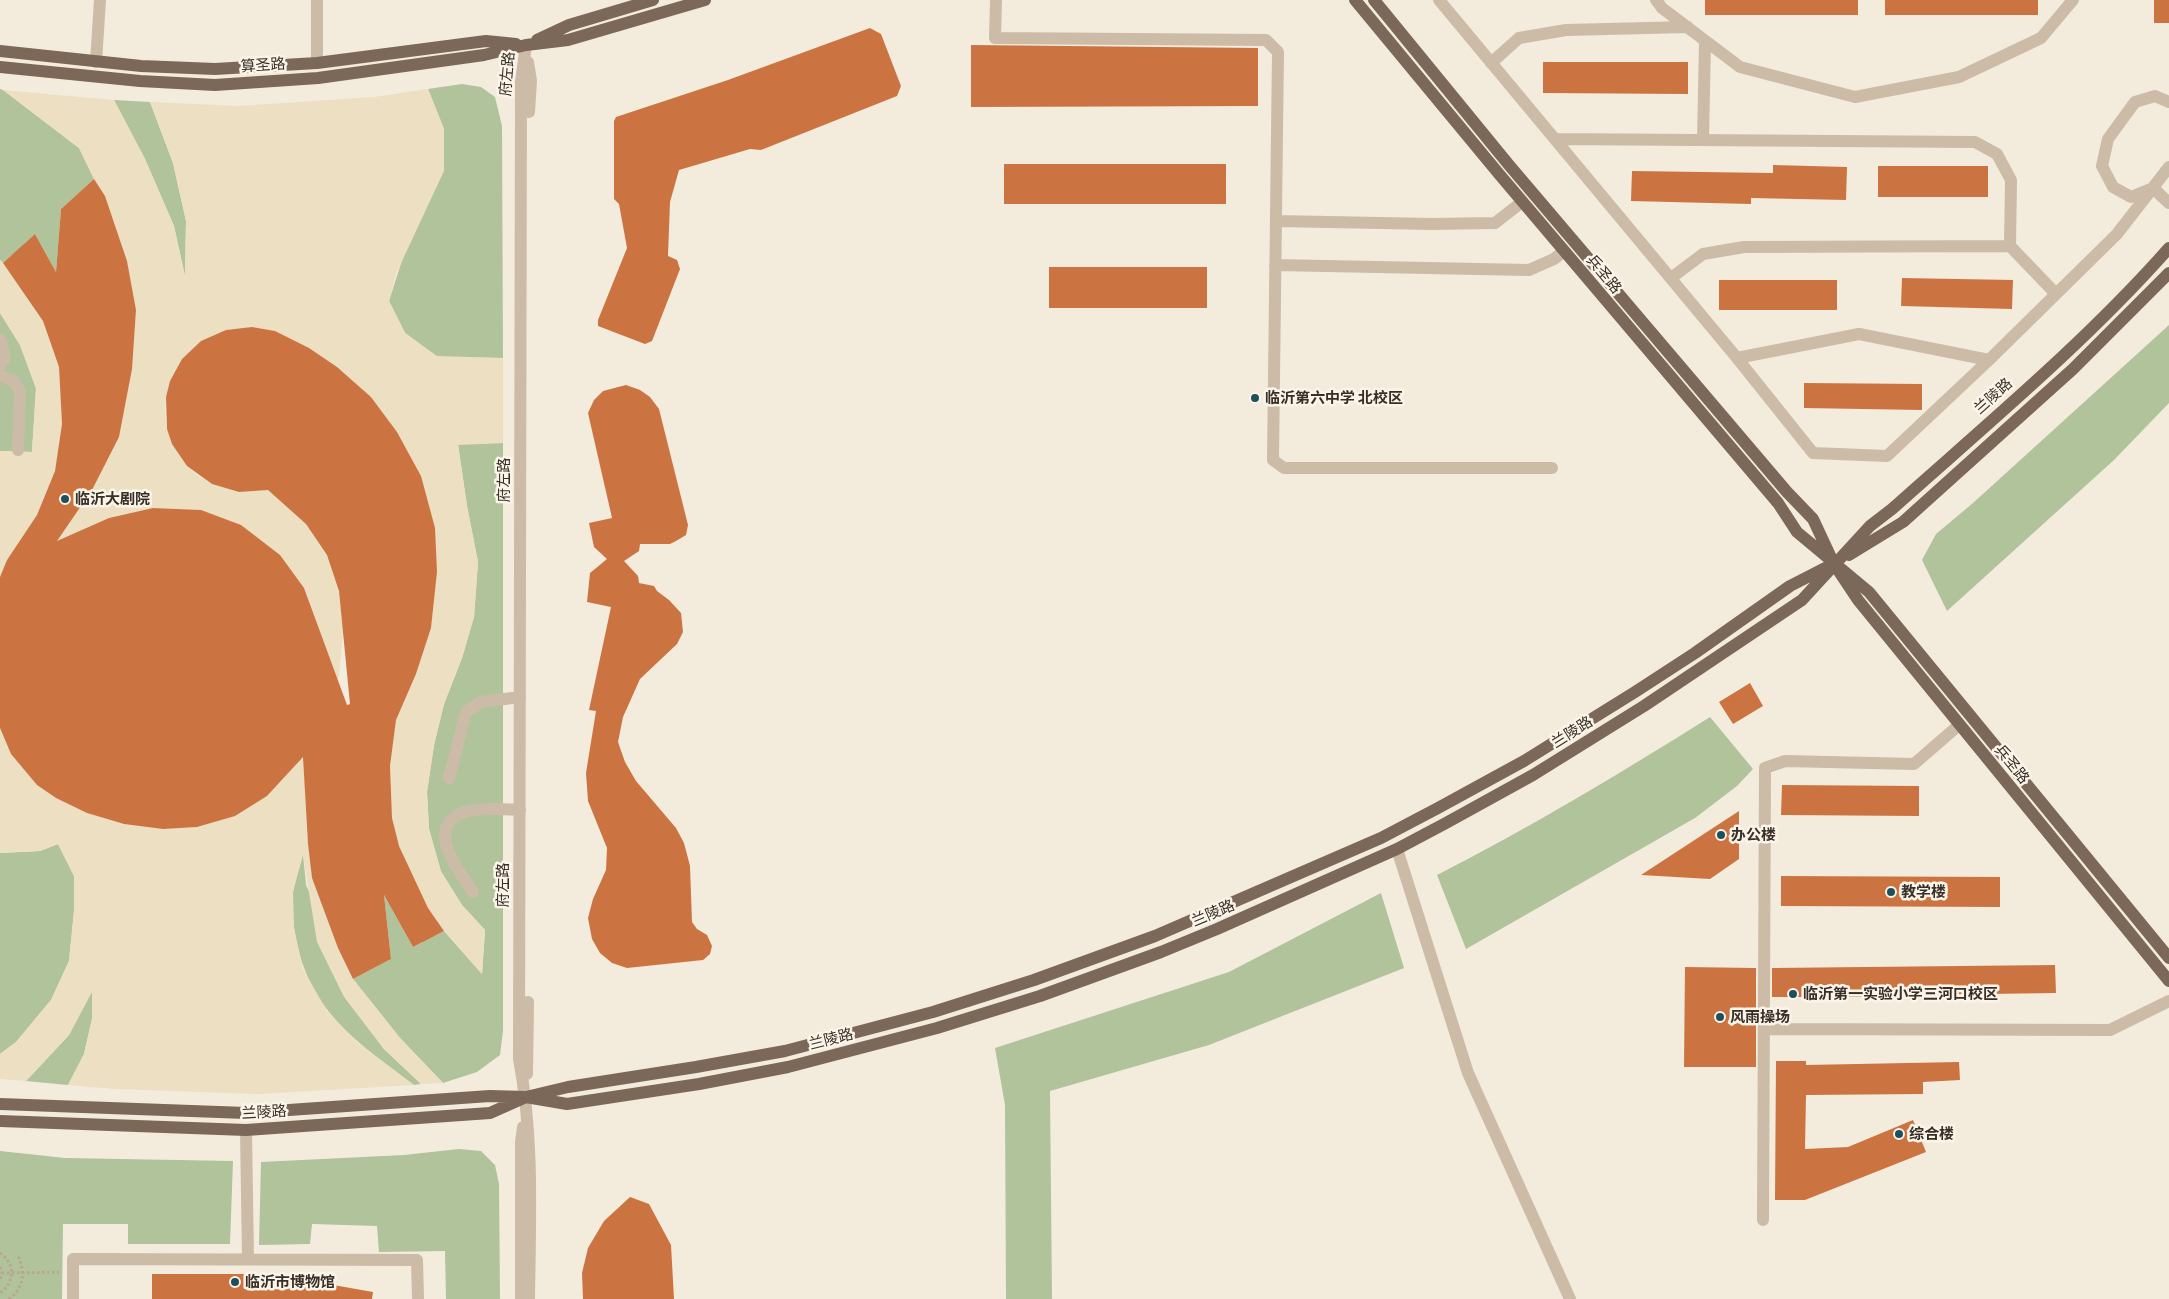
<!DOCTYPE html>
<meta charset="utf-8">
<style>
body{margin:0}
canvas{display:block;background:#f3ebdc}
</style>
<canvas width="2169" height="1299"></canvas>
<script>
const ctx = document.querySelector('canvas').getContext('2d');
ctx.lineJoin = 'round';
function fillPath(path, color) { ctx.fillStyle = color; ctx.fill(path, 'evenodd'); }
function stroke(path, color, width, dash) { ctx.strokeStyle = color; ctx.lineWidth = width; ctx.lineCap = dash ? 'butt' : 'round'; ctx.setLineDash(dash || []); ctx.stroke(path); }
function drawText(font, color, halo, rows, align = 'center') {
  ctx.font = font + ' Barlow,"Noto Sans SC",sans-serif'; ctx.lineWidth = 5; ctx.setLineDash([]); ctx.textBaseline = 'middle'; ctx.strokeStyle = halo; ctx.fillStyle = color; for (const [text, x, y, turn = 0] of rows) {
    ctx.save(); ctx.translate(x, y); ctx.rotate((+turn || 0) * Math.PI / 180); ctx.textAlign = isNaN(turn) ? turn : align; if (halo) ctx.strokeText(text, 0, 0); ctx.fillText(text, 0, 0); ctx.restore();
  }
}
const green = new Path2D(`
 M 462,84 L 481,87 L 495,97 L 502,126 L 503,358 L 437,357 L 405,333 L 389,301 L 444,129 L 428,89 Z
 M 0,89 L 3,90 L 79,148 L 94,179 L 61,209 L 56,272 L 35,234 L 24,244 L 40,282 L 12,255 L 3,263 L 0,260 Z
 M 114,100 L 150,102 L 173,163 L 186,221 L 185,278 L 174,226 L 145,159 Z
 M 0,313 L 20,345 L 36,388 L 32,452 L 0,451 Z
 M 2169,325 L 2169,403 L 2114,460 L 1947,611 L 1922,560 L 1936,534 L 1973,503 Z
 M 503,443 L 503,1031 L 500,1055 L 477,1072 L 443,1083 L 400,1038 L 353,979 L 391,959 L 384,895 L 413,947 L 423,942 L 406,893 L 434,936 L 444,931 L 482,974 L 485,930 L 462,905 L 441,872 L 429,829 L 427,792 L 434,745 L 444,704 L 462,658 L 474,617 L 478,562 L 467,506 L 458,444 Z
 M 1710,717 L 1753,769 L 1737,786 L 1695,818 L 1466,949 L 1437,875 C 1531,827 1621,773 1710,717 Z
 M 58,844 L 74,876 L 74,911 L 69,961 L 51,1000 L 16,1042 L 0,1054 L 0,853 L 40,851 Z
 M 303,854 L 306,885 L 383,1048 L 421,1084 L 414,1085 C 360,1044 313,1015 297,944 C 294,928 290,908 293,891 C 295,878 299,866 303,854 Z
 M 1381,893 L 1404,968 L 1209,1045 L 1050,1091 L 1052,1299 L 1006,1299 L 1005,1105 L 995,1048 L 1229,972 Z
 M 92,991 L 92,1019 L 84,1054 L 68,1085 L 26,1081 L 69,1035 Z
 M 459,1149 L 481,1151 L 495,1165 L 499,1184 L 500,1299 L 446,1299 L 445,1251 L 379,1252 L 377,1226 L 312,1224 L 310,1244 L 259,1245 L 261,1162 L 404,1155 Z
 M 0,1151 L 65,1158 L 233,1161 L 230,1244 L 128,1244 L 128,1224 L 63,1224 L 62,1299 L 0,1299 Z`);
const plaza = new Path2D(`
 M 428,89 L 444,129 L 444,171 L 396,274 L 389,301 L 405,333 L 437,356 L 503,358 L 503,443 L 458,445 L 467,506 L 478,562 L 474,617 L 462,658 L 444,704 L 434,745 L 427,792 L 429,829 L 441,871 L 462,905 L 485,930 L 482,974 L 444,931 L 428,908 L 399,846 L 392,818 L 390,766 L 396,720 L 416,675 L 431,628 L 437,572 L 421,476 L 397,432 L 371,397 L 337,367 L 309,348 L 275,331 L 252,327 L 226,330 L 201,341 L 182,359 L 170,381 L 166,397 L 165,414 L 167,429 L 187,466 L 198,476 L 212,484 L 239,492 L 268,490 L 306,524 L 327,555 L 339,591 L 343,632 L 339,676 L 320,726 L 305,789 L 308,844 L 312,878 L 353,979 L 400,1038 L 443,1083 L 421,1084 L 383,1048 L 344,997 L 317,942 L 303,855 L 293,892 L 294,928 L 303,969 L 327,1011 L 357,1042 L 414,1085 L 259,1094 L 114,1089 L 68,1085 L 84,1054 L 92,1019 L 92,992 L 69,1035 L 26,1081 L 0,1079 L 0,1054 L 16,1042 L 51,1000 L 69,961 L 74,911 L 74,876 L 58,844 L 40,851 L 0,853 L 0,729 L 11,754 L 37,785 L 56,798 L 87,813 L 124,824 L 163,829 L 197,827 L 235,816 L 267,796 L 292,769 L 312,731 L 323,657 L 316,620 L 304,588 L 201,510 L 153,508 L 109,518 L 78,532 L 49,563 L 43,559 L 92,490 L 119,437 L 132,369 L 136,310 L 127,261 L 105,196 L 94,179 L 79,148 L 3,90 L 114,100 L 145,159 L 174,226 L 185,275 L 186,221 L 173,163 L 150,102 L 238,106 L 374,97 Z
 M 0,260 L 3,263 L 43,321 L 59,367 L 62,424 L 55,471 L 37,515 L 7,560 L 0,577 L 0,451 L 32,452 L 36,389 L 20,345 L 0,313 Z`);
const building = new Path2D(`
 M 1705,0 L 1858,0 L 1858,15 L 1705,15 Z
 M 1885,0 L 2038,0 L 2038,15 L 1885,15 Z
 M 2154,0 L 2169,0 L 2169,23 L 2154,23 Z
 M 870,28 L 881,34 L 901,86 L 897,96 L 761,150 L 750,149 L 679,170 L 670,202 L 668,256 L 677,260 L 680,269 L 652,341 L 645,344 L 598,326 L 598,320 L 627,248 L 619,204 L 614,199 L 614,121 L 616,117 L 728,80 Z
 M 971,45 L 1258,48 L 1258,106 L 971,107 Z
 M 1543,62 L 1688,62 L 1688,94 L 1543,93 Z
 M 1004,164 L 1226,164 L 1226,204 L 1004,204 Z
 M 1773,165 L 1847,167 L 1846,200 L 1751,198 L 1751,204 L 1631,201 L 1632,171 L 1773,173 Z
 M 1878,166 L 1988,166 L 1988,197 L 1878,197 Z
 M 94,179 L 105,196 L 127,261 L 136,310 L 132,369 L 119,437 L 92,490 L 57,541 L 109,518 L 153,508 L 201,510 L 241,525 L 280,555 L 304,588 L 347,705 L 350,704 L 339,591 L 327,555 L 306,524 L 268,490 L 239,492 L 212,484 L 187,466 L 172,444 L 167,429 L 166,397 L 170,381 L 182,359 L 201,341 L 226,330 L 252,327 L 275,331 L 309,348 L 337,367 L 371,397 L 397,432 L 421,476 L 435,528 L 437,572 L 431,628 L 416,674 L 396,720 L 390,766 L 392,818 L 399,846 L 428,908 L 444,931 L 413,947 L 384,895 L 391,959 L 353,979 L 338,948 L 312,878 L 308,844 L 303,757 L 267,796 L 235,816 L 197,827 L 163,829 L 124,824 L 87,813 L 56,798 L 37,785 L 11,754 L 0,728 L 0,577 L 7,560 L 37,515 L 55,471 L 62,424 L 59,367 L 43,321 L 3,263 L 35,234 L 56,272 L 61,209 Z
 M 1049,267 L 1207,267 L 1207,308 L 1049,308 Z
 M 1902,278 L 2013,280 L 2012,309 L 1901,306 Z
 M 1719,280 L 1837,280 L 1837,310 L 1719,310 Z
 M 1804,383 L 1922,384 L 1922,410 L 1804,408 Z
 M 626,385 L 640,390 L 650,397 L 659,409 L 688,525 L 686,535 L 676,541 L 670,544 L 640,544 L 639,551 L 624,561 L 638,576 L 639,583 L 654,586 L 657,591 L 669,600 L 681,613 L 683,632 L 677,644 L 640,679 L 623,717 L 618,742 L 625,762 L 636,781 L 676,828 L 684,843 L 690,866 L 692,922 L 697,929 L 707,935 L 712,946 L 710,954 L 703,960 L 627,968 L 612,963 L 600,953 L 592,939 L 588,918 L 593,899 L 606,870 L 607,848 L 588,801 L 586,773 L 596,711 L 589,710 L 611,607 L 587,602 L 590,573 L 607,559 L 594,547 L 589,523 L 612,518 L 588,413 L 594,400 L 603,391 Z
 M 1750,683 L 1763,706 L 1733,724 L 1719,702 Z
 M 1782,785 L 1919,786 L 1919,816 L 1781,815 Z
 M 1739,811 L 1739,859 L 1710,879 L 1641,875 Z
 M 1781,876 L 2000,877 L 2000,907 L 1781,906 Z
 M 2055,965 L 2056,993 L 1918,995 L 1918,997 L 1772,997 L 1772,968 Z
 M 1685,967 L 1756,968 L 1756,1067 L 1684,1067 Z
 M 1776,1061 L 1806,1061 L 1806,1065 L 1959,1062 L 1960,1080 L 1923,1082 L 1923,1094 L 1806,1095 L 1805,1149 L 1848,1147 L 1913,1120 L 1926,1152 L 1805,1200 L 1775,1200 Z
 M 630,1197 L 649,1204 L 671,1245 L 674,1299 L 583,1299 L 582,1273 L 588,1248 L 604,1221 Z
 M 152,1274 L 271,1274 L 373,1292 L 372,1299 L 152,1299 Z`);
const path = new Path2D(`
 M 0,1253 C 16,1264 15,1282 0,1293
 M 0,1267 L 2,1273 L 0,1280
 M 2,1273 L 59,1272
 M 9,1299 C 25,1287 25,1272 18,1256`);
const minor = new Path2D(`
 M 996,0 L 995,38 L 1266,40 L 1278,52 L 1273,460 L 1284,468 L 1552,468
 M 1439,0 L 1737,358 L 1813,453 L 1887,456 L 1989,360 L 2117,234 L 2169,167
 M 1656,0 L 1662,8 L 1740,67 L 1855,97 L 1959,77 L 2041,38 L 2073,0
 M 526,45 L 521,82 L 519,1059 C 534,1138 530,1219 529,1299
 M 96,62 L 100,0
 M 528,62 L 531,81 L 529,112
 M 317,63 L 317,0
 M 1491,63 L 1519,38 L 1566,30 L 1688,27
 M 2169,102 L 2155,96 L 2135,102 L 2108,139 L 2102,166 L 2113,187 L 2131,197 L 2153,188 L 2169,203
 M 1555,139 L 1975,142 L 1997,154 L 2011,180 L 2010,246 L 2056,294
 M 1703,140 L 1705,41
 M 1276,221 L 1432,224 L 1495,223 L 1522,202
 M 1275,265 L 1529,270 L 1554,259 L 1564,251
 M 1671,278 L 1703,254 L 1744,247 L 2010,246
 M 0,340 L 5,357 L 0,366
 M 1737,358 L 1859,334 L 1989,360
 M 0,376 L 13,380 L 20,391 L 18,450
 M 449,778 L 466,712 L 481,702 L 520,697
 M 1397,849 L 1468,1073 L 1570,1299
 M 473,892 C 465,880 456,868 450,855 C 428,803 487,808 520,810
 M 1765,1029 L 2110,1030 L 2169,1001
 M 527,1074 L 528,1002
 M 246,1130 L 248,1259
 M 1763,1220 L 1765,768 L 1785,761 L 1914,764 L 1959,725
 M 73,1299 L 73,1259 L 417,1260 L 418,1299
 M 521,1299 L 521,1142 L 523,1127`);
const major = new Path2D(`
 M 1355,0 L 1499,174 L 1778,503 L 1797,532 L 1869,592 L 2169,958
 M 1374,0 L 1509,165 L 1787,492 L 1813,519 L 1834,564 L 1858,600 L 2169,981
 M 537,40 L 569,25 L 653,0
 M 0,51 L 141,66 L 215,69 L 317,63 L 486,41 L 516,44
 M 0,67 L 140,81 L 215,85 L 318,78 L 484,55 L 526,45 L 568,40 L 705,0
 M 1849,555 L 1903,522 L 2073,369 L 2169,273
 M 0,1104 L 246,1113 L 490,1096 L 526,1097 L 567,1104 L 699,1084 L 788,1067 L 937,1028 L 1040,996 L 1161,952 L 1217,929 L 1397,849 L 1446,823 L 1533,775 L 1644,706 L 1802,600 L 1870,526 L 1892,509 C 1986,425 2085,343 2169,248
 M 0,1121 L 246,1130 L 490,1113 L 526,1097 L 568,1087 L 696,1067 L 785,1051 L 933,1012 L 1034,980 L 1155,936 L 1381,838 L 1438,808 L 1524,761 L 1635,692 L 1695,653 L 1790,586 L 1827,567`);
const markers = [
 [1255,398,5,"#1b505c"],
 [65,499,5,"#1b505c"],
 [1721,835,5,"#1b505c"],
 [1891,892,5,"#1b505c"],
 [1793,994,5,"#1b505c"],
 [1720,1017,5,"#1b505c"],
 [1899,1134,5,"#1b505c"],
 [235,1282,5,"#1b505c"]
];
const streetNames = [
 ["算圣路",263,65,-4],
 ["府左路",507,74,-85],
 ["兵圣路",1604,274,50],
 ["兰陵路",1993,396,-42],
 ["府左路",504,480,-90],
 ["兰陵路",1572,732,-32],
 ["兵圣路",2012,764,51],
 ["府左路",503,885,-90],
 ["兰陵路",1213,913,-23],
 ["兰陵路",831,1039,-14],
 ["兰陵路",264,1112,-3]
];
const poiNames = [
 ["临沂第六中学 北校区",1265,398],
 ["临沂大剧院",75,499],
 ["办公楼",1731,835],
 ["教学楼",1901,892],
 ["临沂第一实验小学三河口校区",1803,994],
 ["风雨操场",1730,1017],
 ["综合楼",1909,1134],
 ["临沂市博物馆",245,1282]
];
fillPath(green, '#b1c39b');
fillPath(plaza, '#ecdfc2');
fillPath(building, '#cc7441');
stroke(path, '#b8a691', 3, [2.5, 2.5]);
stroke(minor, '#ccbca7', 12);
stroke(major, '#7b6858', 12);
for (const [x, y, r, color] of markers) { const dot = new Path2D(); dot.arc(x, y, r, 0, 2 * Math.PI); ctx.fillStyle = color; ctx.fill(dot); stroke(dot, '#fbf4e8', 2); }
drawText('15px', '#382f28', '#fbf4e8', streetNames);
drawText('bold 15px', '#382f28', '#fbf4e8', poiNames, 'left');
</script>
